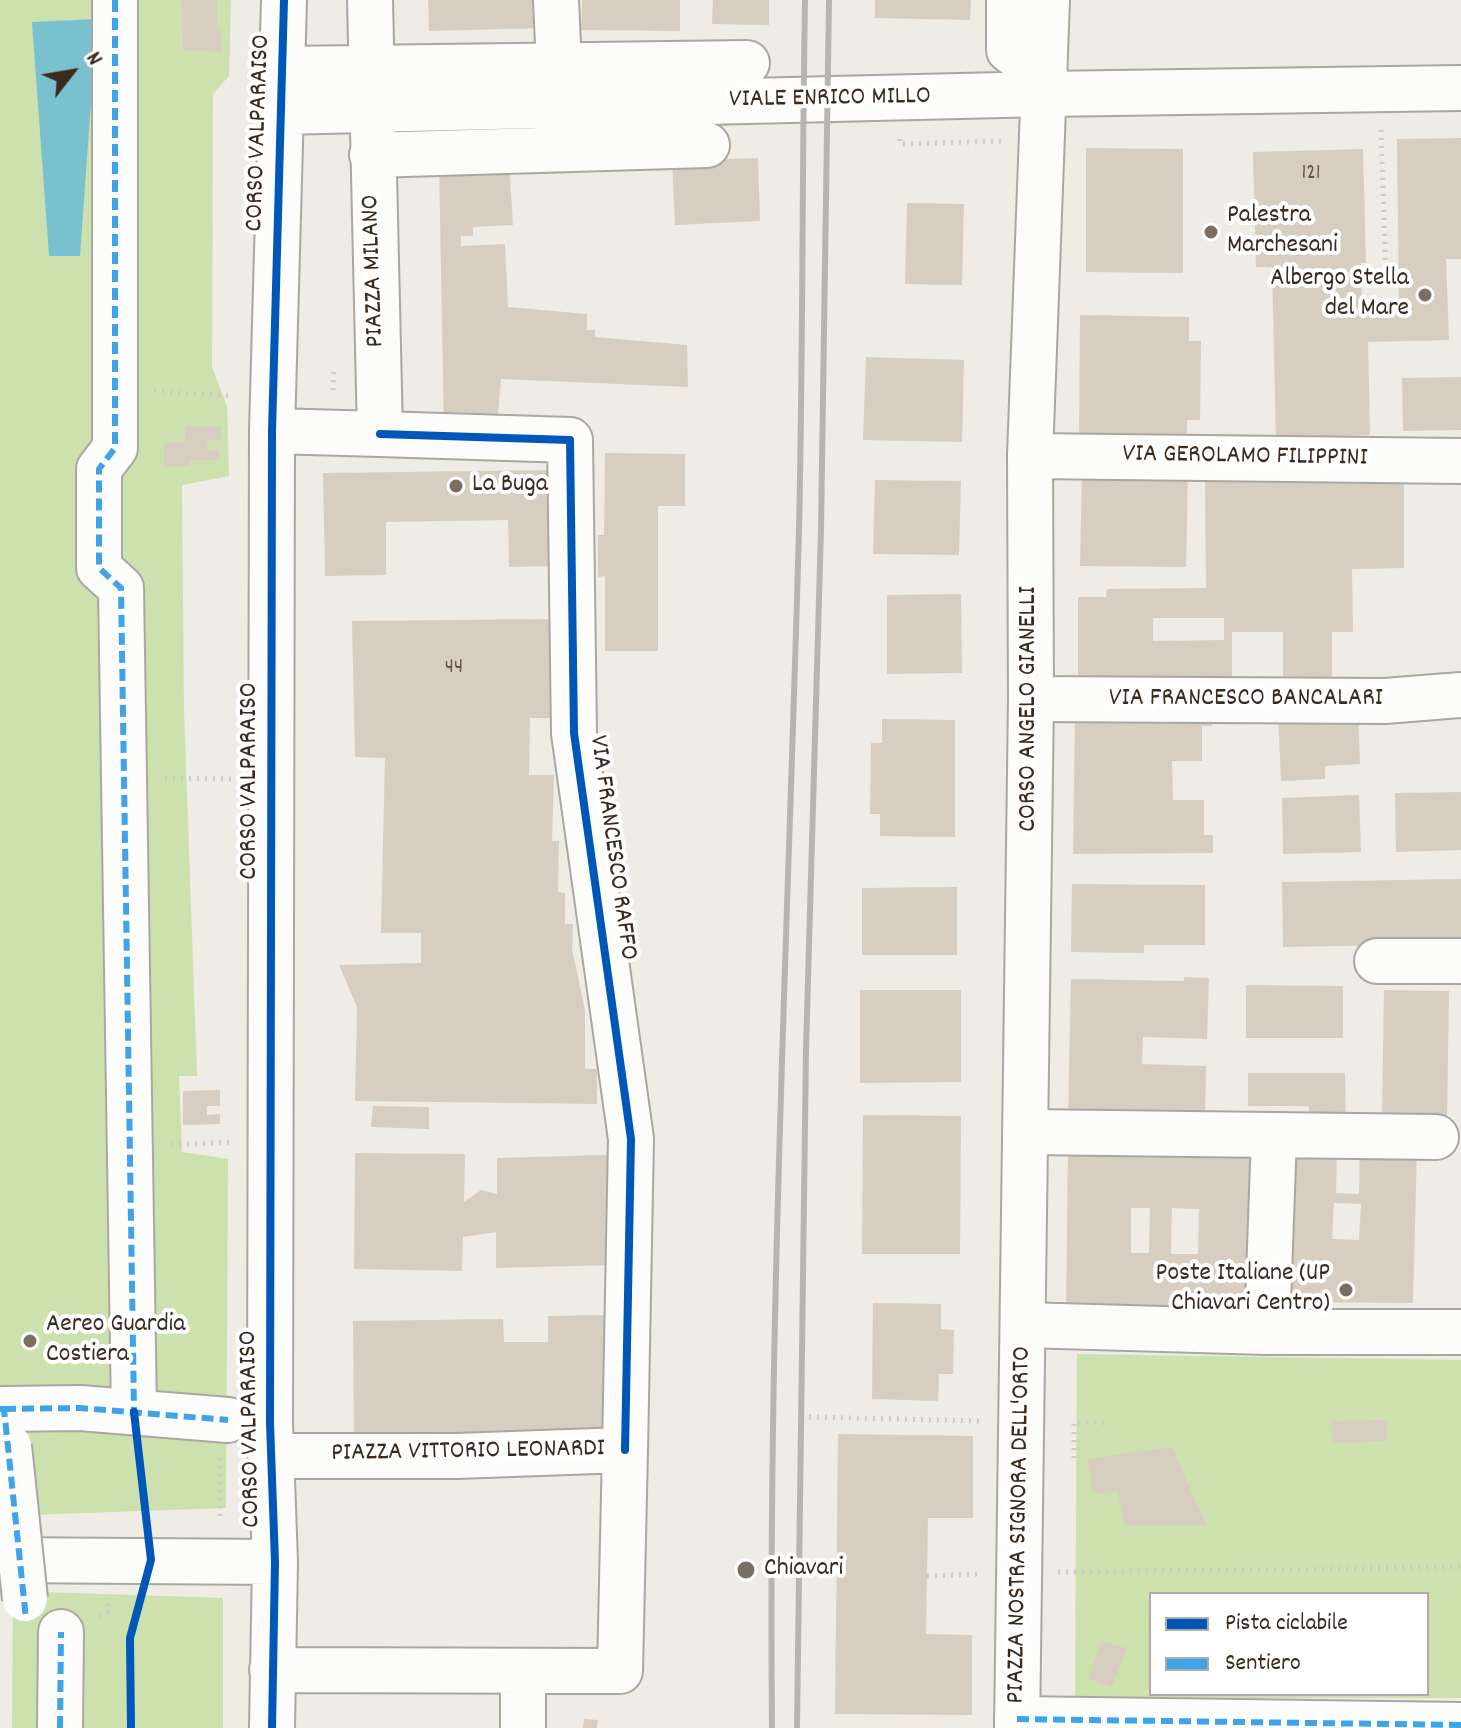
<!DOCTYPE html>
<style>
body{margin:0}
#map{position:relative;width:1461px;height:1728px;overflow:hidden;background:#eeece4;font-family:Dekko,sans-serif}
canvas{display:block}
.legend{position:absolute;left:1149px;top:1592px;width:280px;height:104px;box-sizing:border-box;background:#fff;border:2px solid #b1aaa5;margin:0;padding:10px 14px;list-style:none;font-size:24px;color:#3b2a1e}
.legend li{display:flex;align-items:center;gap:16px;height:40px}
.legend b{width:40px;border:2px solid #b1aaa5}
.north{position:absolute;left:32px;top:32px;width:80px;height:80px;-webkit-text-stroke:6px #fff;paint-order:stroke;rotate:59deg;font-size:22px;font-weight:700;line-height:32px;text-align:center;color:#3b2a1e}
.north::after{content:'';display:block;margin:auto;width:28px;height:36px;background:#3b2a1e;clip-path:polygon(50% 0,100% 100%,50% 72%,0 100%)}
</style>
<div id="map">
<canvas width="1461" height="1728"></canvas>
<ul class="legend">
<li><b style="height:10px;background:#0057b8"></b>Pista ciclabile</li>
<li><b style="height:10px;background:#3fa3ea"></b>Sentiero</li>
</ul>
<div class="north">N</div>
</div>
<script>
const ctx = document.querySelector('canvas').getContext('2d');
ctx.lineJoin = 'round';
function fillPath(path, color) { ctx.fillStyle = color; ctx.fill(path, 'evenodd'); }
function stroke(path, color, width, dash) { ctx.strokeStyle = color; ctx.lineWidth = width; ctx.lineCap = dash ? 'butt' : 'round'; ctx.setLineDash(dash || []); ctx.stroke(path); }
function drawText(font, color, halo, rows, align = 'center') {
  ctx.font = font + ' Dekko,sans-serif'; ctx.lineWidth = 8; ctx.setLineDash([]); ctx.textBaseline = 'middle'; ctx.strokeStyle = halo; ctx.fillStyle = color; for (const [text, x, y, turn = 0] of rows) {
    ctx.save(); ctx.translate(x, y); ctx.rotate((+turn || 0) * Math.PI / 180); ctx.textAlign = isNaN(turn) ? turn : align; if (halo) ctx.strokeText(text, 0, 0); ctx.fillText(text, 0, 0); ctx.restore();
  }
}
const green = new Path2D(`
 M 0,0 L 231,0 L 229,76 L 213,94 L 212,367 L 227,406 L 229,476 L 182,485 L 184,711 L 197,1076 L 179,1076 L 182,1152 L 228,1159 L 226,1508 L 0,1516 Z
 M 1077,1354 L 1461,1360 L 1461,1698 L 1075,1698 ZM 1151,1594 L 1427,1594 L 1427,1694 L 1151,1694 Z
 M 13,1591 L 223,1598 L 223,1728 L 12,1728 Z`);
const water = new Path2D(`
 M 97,19 L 80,256 L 49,256 L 32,22 Z`);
const building = new Path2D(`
 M 182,0 L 217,0 L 217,30 L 221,30 L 222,52 L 183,50 Z
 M 428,0 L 542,0 L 543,28 L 429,31 Z
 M 582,0 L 680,0 L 680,31 L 581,30 Z
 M 713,0 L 769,0 L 769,25 L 712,24 Z
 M 875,0 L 971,0 L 970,20 L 875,18 Z
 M 1461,138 L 1461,259 L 1446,259 L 1449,340 L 1368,342 L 1370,435 L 1276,438 L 1272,267 L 1256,267 L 1253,152 L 1363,149 L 1366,263 L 1361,263 L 1362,307 L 1399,307 L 1397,139 Z
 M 1086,148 L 1183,149 L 1183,273 L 1086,272 Z
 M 758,158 L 760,221 L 675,225 L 672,161 Z
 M 509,161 L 513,225 L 473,227 L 473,236 L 461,236 L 461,246 L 505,244 L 508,307 L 587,314 L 587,330 L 595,330 L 595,337 L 687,345 L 688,387 L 501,379 L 497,426 L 444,429 L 439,163 Z
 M 907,203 L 964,204 L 962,285 L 905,284 Z
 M 1080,315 L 1189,317 L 1189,341 L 1201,341 L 1200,420 L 1187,420 L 1187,444 L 1079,443 Z
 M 866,357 L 964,360 L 962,442 L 863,440 Z
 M 1461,377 L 1461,430 L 1403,431 L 1402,378 Z
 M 185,426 L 221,426 L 221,440 L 207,440 L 208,450 L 219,450 L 219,460 L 190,460 L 190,466 L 164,467 L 164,442 L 185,442 Z
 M 605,453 L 685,454 L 685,506 L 658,506 L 658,651 L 605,651 L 605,576 L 598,577 L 598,535 L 604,535 Z
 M 556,470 L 557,566 L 509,567 L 508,520 L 386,522 L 386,575 L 325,576 L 323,473 Z
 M 1082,473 L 1188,475 L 1186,567 L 1080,566 Z
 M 1404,474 L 1404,568 L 1352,569 L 1353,632 L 1332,632 L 1332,678 L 1283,678 L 1283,632 L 1232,632 L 1232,683 L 1078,684 L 1078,597 L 1106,597 L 1107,589 L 1206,588 L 1205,475 ZM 1153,618 L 1224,618 L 1224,640 L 1153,641 Z
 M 875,480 L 961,481 L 959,555 L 873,554 Z
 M 961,594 L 962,673 L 887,674 L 887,595 Z
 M 554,619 L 555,718 L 530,718 L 529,775 L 554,775 L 552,841 L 559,841 L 558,892 L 565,893 L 565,924 L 573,924 L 572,949 L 585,1010 L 585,1069 L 597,1069 L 597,1104 L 355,1101 L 357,1007 L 339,965 L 421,963 L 421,933 L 381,933 L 385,758 L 355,757 L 352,621 Z
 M 1213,709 L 1212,726 L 1202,726 L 1202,761 L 1172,761 L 1173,800 L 1204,800 L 1204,835 L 1213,835 L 1213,853 L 1073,854 L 1075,710 Z
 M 1358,709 L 1360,764 L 1325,766 L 1325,779 L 1281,781 L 1278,712 Z
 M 882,719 L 955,720 L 955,837 L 880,836 L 880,814 L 870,814 L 871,743 L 882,743 Z
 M 1461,792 L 1461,850 L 1396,852 L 1395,793 Z
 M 1359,795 L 1361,852 L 1283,854 L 1282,798 Z
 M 1461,879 L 1461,944 L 1283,947 L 1282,882 Z
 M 1072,884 L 1205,885 L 1205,945 L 1144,945 L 1144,953 L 1071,952 Z
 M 957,887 L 957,955 L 862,955 L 862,888 Z
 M 1184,977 L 1209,978 L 1207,1039 L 1143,1037 L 1142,1064 L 1206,1066 L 1205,1125 L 1068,1118 L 1071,979 L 1184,981 Z
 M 1246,985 L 1343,986 L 1343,1038 L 1246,1038 Z
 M 860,990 L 961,990 L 961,1082 L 860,1083 Z
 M 1384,990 L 1449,991 L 1447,1118 L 1382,1118 Z
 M 1248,1073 L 1345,1073 L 1346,1130 L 1309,1130 L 1309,1106 L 1248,1106 Z
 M 220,1090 L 220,1106 L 207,1106 L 207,1115 L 220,1114 L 220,1124 L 183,1125 L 183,1091 Z
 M 373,1106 L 429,1107 L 429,1129 L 371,1127 Z
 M 863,1115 L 961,1116 L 960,1254 L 862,1254 Z
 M 1360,1146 L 1417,1148 L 1413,1303 L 1279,1302 L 1283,1150 L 1337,1151 L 1336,1193 L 1359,1194 ZM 1334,1203 L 1361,1204 L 1359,1240 L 1332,1239 Z
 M 1068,1149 L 1256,1152 L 1254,1312 L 1066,1310 ZM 1131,1208 L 1150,1208 L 1149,1253 L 1131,1253 ZM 1172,1208 L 1199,1209 L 1198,1254 L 1171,1254 Z
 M 355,1153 L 465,1154 L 464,1202 L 481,1190 L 497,1194 L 497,1158 L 607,1155 L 613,1265 L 496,1268 L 496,1232 L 463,1237 L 462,1271 L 354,1269 Z
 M 873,1303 L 941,1304 L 941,1329 L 954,1330 L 953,1374 L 939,1374 L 938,1401 L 872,1399 Z
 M 616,1315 L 617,1440 L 354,1443 L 353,1321 L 503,1319 L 504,1342 L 548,1342 L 548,1316 Z
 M 1387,1420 L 1387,1441 L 1333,1443 L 1331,1421 Z
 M 838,1434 L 973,1436 L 973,1518 L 928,1518 L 926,1634 L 972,1635 L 972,1715 L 835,1714 Z
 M 1172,1447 L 1206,1525 L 1124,1526 L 1118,1492 L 1093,1493 L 1087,1459 Z
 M 1101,1641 L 1127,1648 L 1112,1687 L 1088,1679 Z
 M 584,1719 L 598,1720 L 597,1728 L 583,1728 Z`);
const path = new Path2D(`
 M 1381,130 L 1386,277
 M 900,139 L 900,144 L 1002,141
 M 333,390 L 334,369
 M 154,391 L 232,396
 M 165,778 L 231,779
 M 171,1145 L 233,1142
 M 809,1417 L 980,1421
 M 220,1458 L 220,1520
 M 1074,1458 L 1074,1422 L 1109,1423
 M 1058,1572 L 1461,1567
 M 927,1576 L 980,1574
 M 99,1616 L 108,1612 L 109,1600`);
const minor = new Path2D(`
 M 115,0 L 115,448 L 99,469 L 99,568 L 121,588 L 134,1412
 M 556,0 L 559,67
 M 1009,0 L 1009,50 L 1046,78
 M 282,69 L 747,63
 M 281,112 L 1045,94
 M 372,155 L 707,145
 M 272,431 L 380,434 L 370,0
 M 380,434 L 570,440 L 574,733 L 631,1139 L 625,1450
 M 1030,456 L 1461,461
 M 1031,699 L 1385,701 L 1461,695
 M 1377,961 L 1461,961
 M 1027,1132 L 1436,1137
 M 1024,1325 L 1267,1332 L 1461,1332
 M 1267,1332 L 1274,1135
 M 4,1409 L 80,1408 L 228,1420
 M 270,1456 L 456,1456 L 625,1450 L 620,1671 L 272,1670
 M 0,1560 L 275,1562
 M 523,1671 L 523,1728
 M 1017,1719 L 1461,1725
 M 60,1728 L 61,1632
 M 272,1728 L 275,1562 L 270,1423 L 272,431 L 284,0`);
const major = new Path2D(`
 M 1045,94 L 1461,88
 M 1017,1728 L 1031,699 L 1030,456 L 1047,0`);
const rail = new Path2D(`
 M 772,1728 C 768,1328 788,929 799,530 C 803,353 802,177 805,0
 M 797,1728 L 806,1049 L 821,529 L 829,0`);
const minorBridge = new Path2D(`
 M 9,1446 L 25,1599`);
const quiet = new Path2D(`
 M 115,0 L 115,448 L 99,469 L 99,568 L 121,588 L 134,1412
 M 0,1409 L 4,1409 L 26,1619
 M 4,1409 L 80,1408 L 228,1420
 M 1017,1719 L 1461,1725
 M 60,1728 L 61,1632`);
const cycleway = new Path2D(`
 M 380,434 L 570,440 L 574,733 L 631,1139 L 625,1450
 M 131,1728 L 130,1638 L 151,1560 L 134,1412
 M 272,1728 L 275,1562 L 270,1423 L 272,431 L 284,0`);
const markers = [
 [1211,232,8,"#7a6e63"],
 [1425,295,8,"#7a6e63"],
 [456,486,8,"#7a6e63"],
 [1346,1290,8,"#7a6e63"],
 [30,1341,8,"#7a6e63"],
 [746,1570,10,"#7a6e63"]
];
const numberNames = [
 ["121",1311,175],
 ["44",454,669]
];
const streetNames = [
 ["VIALE ENRICO MILLO",830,100,-1],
 ["CORSO VALPARAISO",260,133,-88],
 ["PIAZZA MILANO",375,271,-92],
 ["VIA GEROLAMO FILIPPINI",1245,458,1],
 ["VIA FRANCESCO BANCALARI",1246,700],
 ["CORSO ANGELO GIANELLI",1030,709,-90],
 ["CORSO VALPARAISO",251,781,-90],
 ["VIA FRANCESCO RAFFO",611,848,82],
 ["CORSO VALPARAISO",252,1429,-91],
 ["PIAZZA VITTORIO LEONARDI",468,1453,-1],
 ["PIAZZA NOSTRA SIGNORA DELL'ORTO",1021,1525,-89]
];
const poiNames = [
 ["Palestra",1227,217],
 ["Marchesani",1227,247],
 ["Albergo Stella",1409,280,"right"],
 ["del Mare",1409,310,"right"],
 ["La Buga",472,486],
 ["Poste Italiane (UP",1330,1275,"right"],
 ["Chiavari Centro)",1330,1305,"right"],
 ["Aereo Guardia",46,1326],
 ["Costiera",46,1356],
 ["Chiavari",764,1570]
];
fillPath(green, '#cde1ae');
fillPath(water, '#7ac1d0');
fillPath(building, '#d7cec1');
stroke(minor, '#aaa7a1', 48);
stroke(major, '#aaa7a1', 48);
stroke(path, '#cdcbc8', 5, [2, 6]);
stroke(minor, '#fcfcfb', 44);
stroke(major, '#fcfcfb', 44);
stroke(rail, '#b7b5b2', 6);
stroke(minorBridge, '#aaa7a1', 48, []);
stroke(minorBridge, '#fcfcfb', 44);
stroke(quiet, '#3fa3ea', 6, [12, 6]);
stroke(cycleway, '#0057b8', 8);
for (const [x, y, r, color] of markers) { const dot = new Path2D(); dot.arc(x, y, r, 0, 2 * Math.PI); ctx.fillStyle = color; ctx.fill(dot); stroke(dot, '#fff', 3); }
drawText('22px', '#625347', null, numberNames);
drawText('26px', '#3b2a1e', '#fff', streetNames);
drawText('26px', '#3b2a1e', '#fff', poiNames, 'left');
</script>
